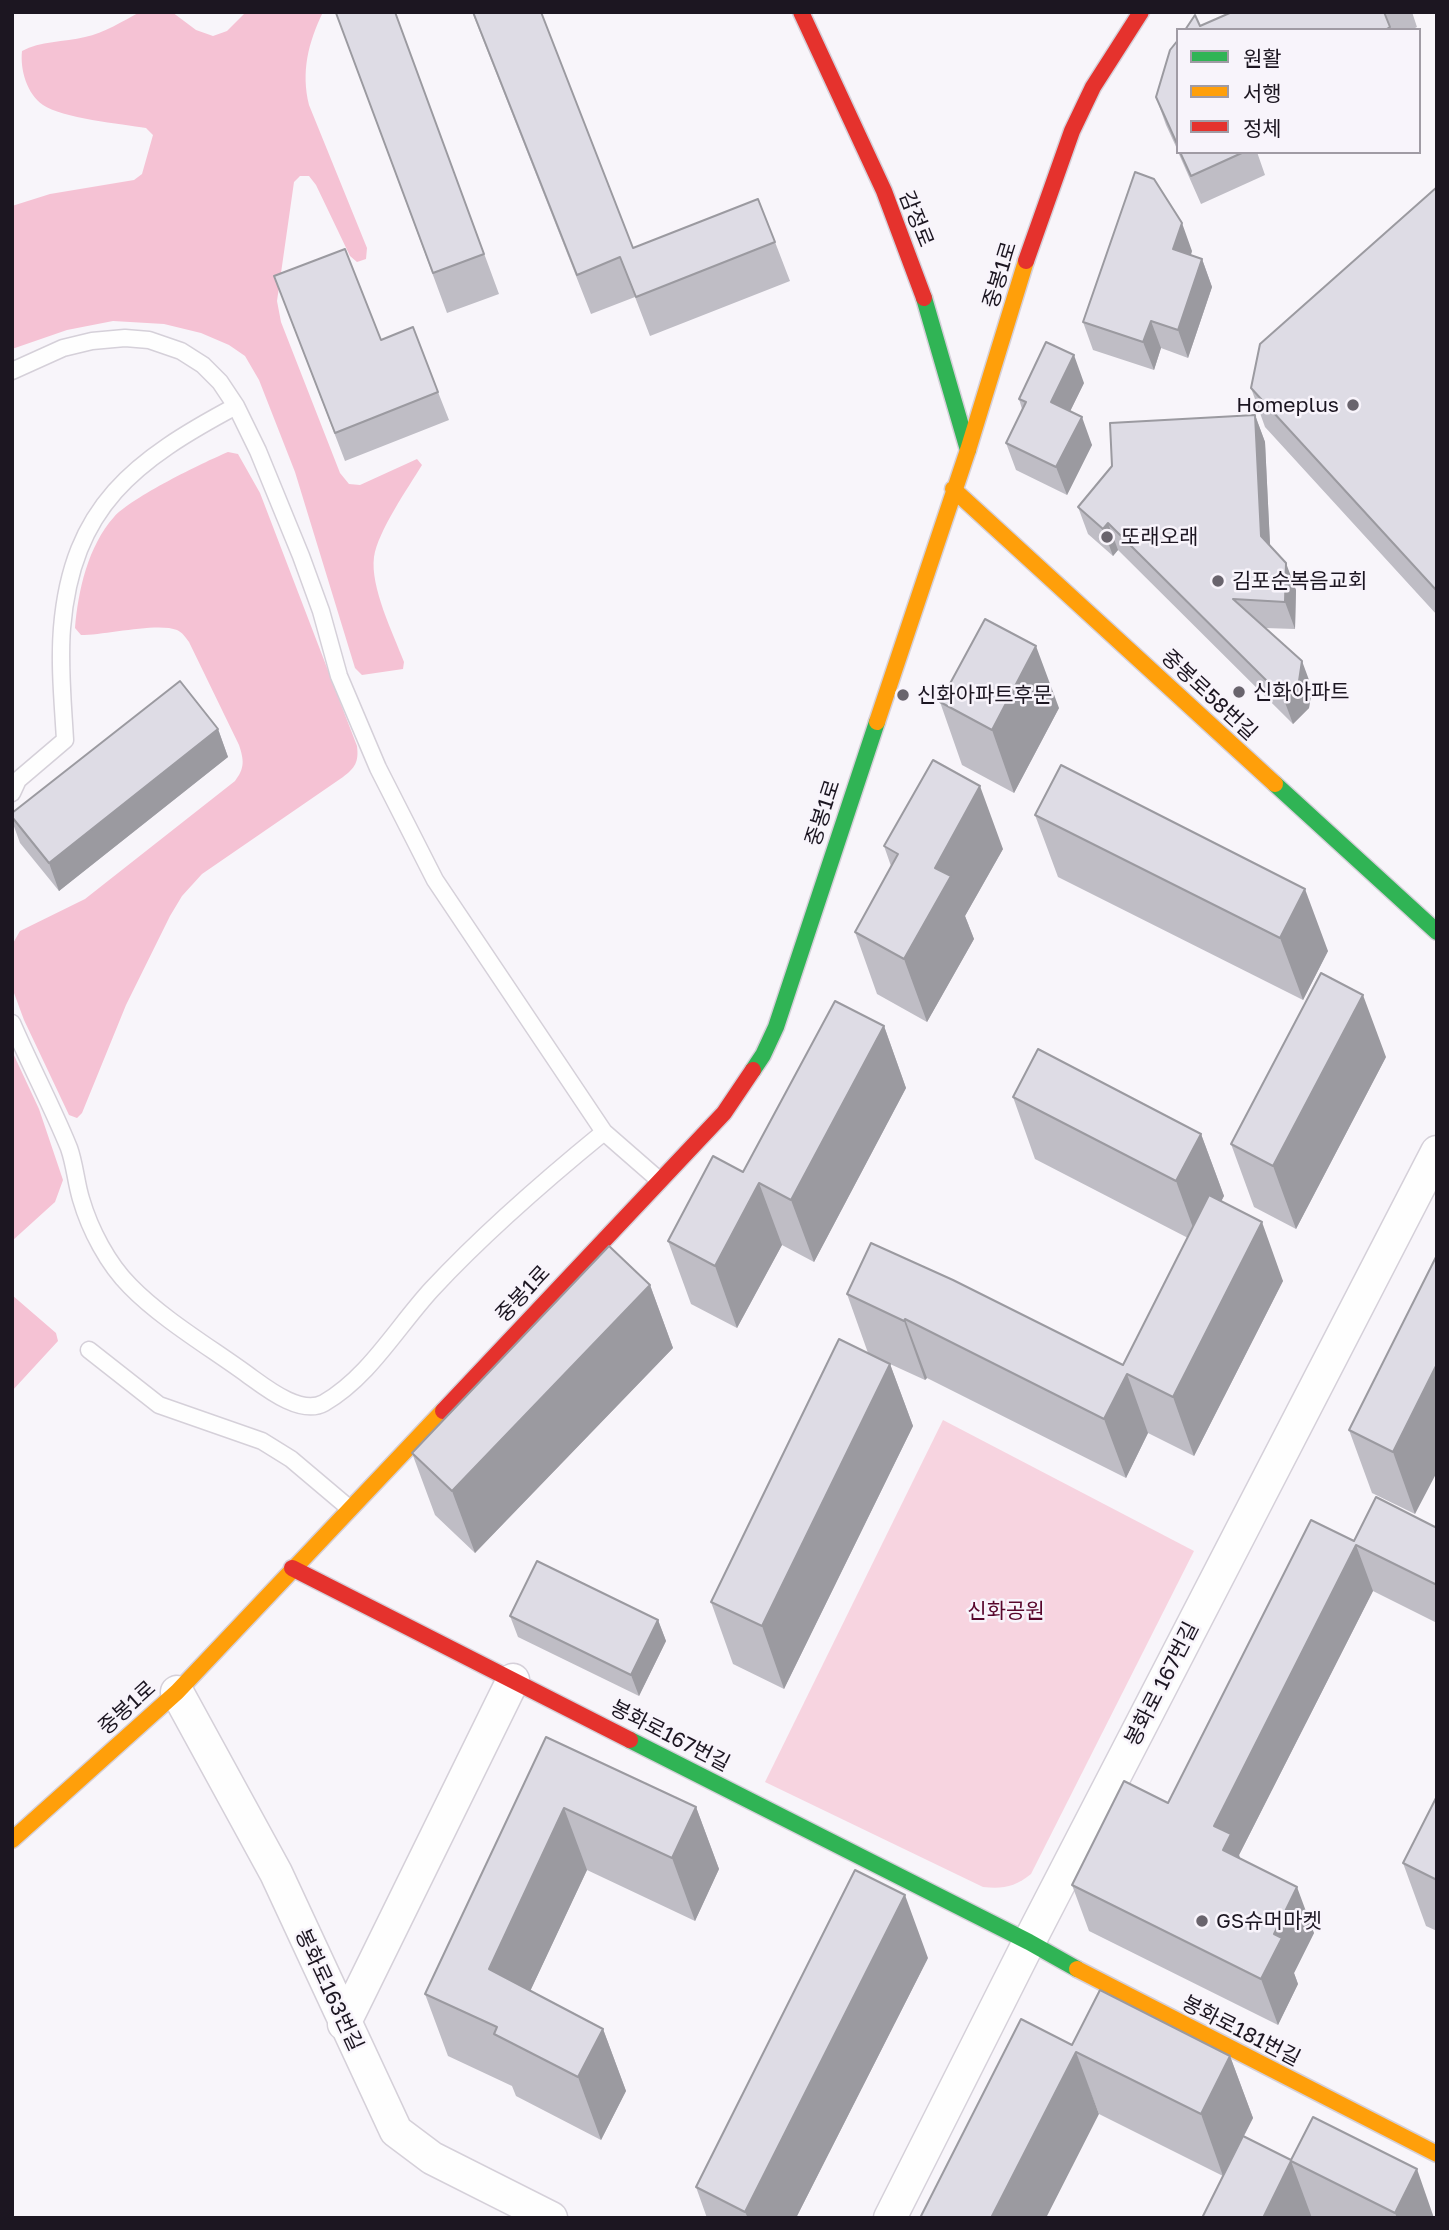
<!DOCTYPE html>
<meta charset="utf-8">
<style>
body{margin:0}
#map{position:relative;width:1449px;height:2230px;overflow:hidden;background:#f8f5fa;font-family:"Golos Text","Noto Sans KR",sans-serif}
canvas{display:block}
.frame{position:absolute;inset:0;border:14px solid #1c1621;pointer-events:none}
.legend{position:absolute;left:1176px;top:28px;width:245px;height:126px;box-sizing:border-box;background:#f8f4fb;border:2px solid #a09ba4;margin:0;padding:9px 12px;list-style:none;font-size:21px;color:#1c1621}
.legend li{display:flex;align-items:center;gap:14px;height:35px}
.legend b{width:35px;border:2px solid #a09ba4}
</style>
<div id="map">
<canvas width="1449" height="2230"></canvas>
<div class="frame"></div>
<ul class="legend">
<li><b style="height:9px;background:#30b455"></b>원활</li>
<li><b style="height:9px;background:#ff9f0a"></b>서행</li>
<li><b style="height:9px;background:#e5322d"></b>정체</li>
</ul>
</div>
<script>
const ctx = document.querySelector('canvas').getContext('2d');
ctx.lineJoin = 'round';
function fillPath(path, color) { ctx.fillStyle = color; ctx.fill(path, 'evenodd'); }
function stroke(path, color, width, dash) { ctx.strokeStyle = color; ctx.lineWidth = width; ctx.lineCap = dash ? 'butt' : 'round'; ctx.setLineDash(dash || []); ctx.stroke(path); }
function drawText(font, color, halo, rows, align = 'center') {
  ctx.font = font + ' "Golos Text","Noto Sans KR",sans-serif'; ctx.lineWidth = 5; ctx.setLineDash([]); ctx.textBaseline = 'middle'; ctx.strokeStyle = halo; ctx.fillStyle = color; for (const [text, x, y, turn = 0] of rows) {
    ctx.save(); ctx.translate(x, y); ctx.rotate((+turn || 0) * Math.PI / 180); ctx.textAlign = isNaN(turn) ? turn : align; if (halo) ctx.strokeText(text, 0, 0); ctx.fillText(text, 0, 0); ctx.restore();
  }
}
const green = new Path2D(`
 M 943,1420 L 1194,1551 L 1031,1874 C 1015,1887 1003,1889 983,1887 L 765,1782 Z`);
const forest = new Path2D(`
 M 140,12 L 172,12 L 196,30 L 213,36 L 227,31 L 246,12 L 323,12 C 308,43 301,72 309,105 L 367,248 L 366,259 L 357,262 L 350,256 L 316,185 L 309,176 L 300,176 L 294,182 L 277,301 L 281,322 L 340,473 L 349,484 L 360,485 L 417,459 L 422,465 C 408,488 378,531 374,557 C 370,587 393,633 404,662 L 403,669 L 362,675 L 355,668 L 295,472 L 259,380 L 245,356 L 229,345 L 201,333 L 164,324 L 113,321 L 67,330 L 12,349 L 12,206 L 50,194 L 134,180 L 142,174 L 153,135 L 146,128 C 122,124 61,118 43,105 C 27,94 20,70 22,51 C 40,41 64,42 85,37 C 104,33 123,21 140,12 Z
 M 228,452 L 238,454 L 260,493 L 357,746 C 359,762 355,768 343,777 L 202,874 L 182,896 L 170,916 L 126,1005 L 82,1113 L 77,1118 L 69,1115 L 24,1020 L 14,993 L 12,945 L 20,931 L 85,899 L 235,781 C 245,768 244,760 239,745 L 189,642 C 186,638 182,632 177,630 C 158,622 105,635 81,635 L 75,628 C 78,591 88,546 114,517 C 132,497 202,463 228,452 Z
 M 12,1051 L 39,1109 L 63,1180 L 55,1202 L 12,1241 Z
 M 12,1295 L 56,1333 L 58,1341 L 12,1391 Z`);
const lane = new Path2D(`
 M 12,371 L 63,348 L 92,341 L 125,338 L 149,340 L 181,351 L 203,365 L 220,382 L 236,406 L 258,451 L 301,556 L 321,611 L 339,676 L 378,768 L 435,880 L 604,1132 L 659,1180
 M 12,793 L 18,780 L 65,740 C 63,704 59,665 62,628 C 72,506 135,460 236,406
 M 12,1023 C 30,1065 52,1106 69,1148 C 75,1165 76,1183 81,1199 C 90,1230 108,1264 130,1286 C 162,1319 211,1348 248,1375 C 266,1388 301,1416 324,1403 C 369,1377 397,1327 432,1289 C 485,1232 544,1181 604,1132
 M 89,1350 L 159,1405 L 262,1441 L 291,1459 L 349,1508`);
const street = new Path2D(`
 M 177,1692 L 276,1873 L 396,2131 L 432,2158 L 551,2218
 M 344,2024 L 513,1680
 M 890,2218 L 1029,1942 L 1437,1152`);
const fast = new Path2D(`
 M 924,298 L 968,450
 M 1275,784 L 1437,932
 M 753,1070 L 763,1055 L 776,1027 L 877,722
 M 630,1740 L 1029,1942 L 1077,1969`);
const slow = new Path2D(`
 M 953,489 L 1275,784
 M 877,722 L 968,450 L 1026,261
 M 12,1840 L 177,1692 L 443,1411
 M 1077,1969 L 1437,2154`);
const jam = new Path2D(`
 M 801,12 L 884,191 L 924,298
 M 1026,261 L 1072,131 L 1093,87 L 1141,12
 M 443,1411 L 724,1113 L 753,1070
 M 292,1568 L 630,1740`);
const wall = new Path2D(`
 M 395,12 L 499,294 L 447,313 L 336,13 Z
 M 472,12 L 541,12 L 633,248 L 775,242 L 790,281 L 650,336 L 635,297 L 591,314 Z
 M 1232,12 L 1412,12 L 1417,27 L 1411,30 L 1185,30 L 1200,26 Z
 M 1178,40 L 1178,151 L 1166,125 L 1156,97 Z
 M 1178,152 L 1257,152 L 1265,175 L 1201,204 Z
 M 1437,187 L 1437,615 L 1265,427 L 1251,388 Z
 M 1192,251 L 1191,255 L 1202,259 L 1212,287 L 1188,358 L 1161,348 L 1154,370 L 1093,350 L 1083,322 Z
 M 274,276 L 381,340 L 438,392 L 449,420 L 345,461 Z
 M 1084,383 L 1070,411 L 1092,445 L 1067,495 L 1016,470 L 1006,443 L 1022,409 L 1019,399 Z
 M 1255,415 L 1265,442 L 1270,546 L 1296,590 L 1295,629 L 1265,628 L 1312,688 L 1309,708 L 1293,724 L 1118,550 L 1113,556 L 1088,534 L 1078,507 Z
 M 940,702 L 1059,708 L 1014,793 L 962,765 Z
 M 218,729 L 228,757 L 59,891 L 20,843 L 12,821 L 12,813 Z
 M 1035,815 L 1328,951 L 1303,1000 L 1058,877 Z
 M 884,846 L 1003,849 L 965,916 L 974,939 L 927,1022 L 877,994 L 855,932 L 891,866 Z
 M 884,1026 L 906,1088 L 814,1262 L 782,1245 L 737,1328 L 691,1304 L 668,1241 L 743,1172 Z
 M 1386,1057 L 1296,1229 L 1254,1207 L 1231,1144 Z
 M 1013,1097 L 1201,1134 L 1224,1196 L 1221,1201 L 1283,1281 L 1194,1456 L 1148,1433 L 1126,1478 L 927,1378 L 925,1380 L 890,1364 L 913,1426 L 784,1689 L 733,1664 L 711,1602 L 868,1353 L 847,1294 L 1123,1365 L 1188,1238 L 1035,1159 Z
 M 1437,1255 L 1415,1514 L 1372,1493 L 1349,1430 Z
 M 650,1285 L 673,1348 L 475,1553 L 435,1515 L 412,1453 Z
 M 1437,1528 L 1437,1623 L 1373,1591 L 1239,1855 L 1240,1858 L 1314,1933 L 1294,1973 L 1298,1984 L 1278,2025 L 1089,1931 L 1072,1885 L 1168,1803 L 1354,1541 Z
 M 510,1616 L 658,1620 L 666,1641 L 639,1696 L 518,1637 Z
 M 546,1737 L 696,1807 L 719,1869 L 695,1921 L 587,1870 L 530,1991 L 603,2029 L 626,2091 L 601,2140 L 516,2096 L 512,2086 L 448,2056 L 425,1994 Z
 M 1437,1796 L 1437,1931 L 1426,1926 L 1403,1863 Z
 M 928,1958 L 796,2218 L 707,2218 L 696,2187 Z
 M 1072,2045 L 1230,2056 L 1253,2118 L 1244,2136 L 1291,2160 L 1434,2218 L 1202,2218 L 1223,2176 L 1099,2114 Z`);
const shadedWall = new Path2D(`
 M 1182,223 L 1192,251 L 1183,277 L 1173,249 Z
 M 1202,259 L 1212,287 L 1188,358 L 1178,330 Z
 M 1151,321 L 1161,348 L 1154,370 L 1143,342 Z
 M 1074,355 L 1084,383 L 1061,430 L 1051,402 Z
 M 1255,415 L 1265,442 L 1271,564 L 1261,536 Z
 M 1082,417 L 1092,445 L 1067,495 L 1056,467 Z
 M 1108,523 L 1118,550 L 1113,556 L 1103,529 Z
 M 1286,563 L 1296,590 L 1295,629 L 1285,602 Z
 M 1036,646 L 1059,708 L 1014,793 L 992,730 Z
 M 1302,661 L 1312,688 L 1309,708 L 1293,724 L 1283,697 Z
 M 218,729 L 228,757 L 59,891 L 49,863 Z
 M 980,786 L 1003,849 L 965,916 L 974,939 L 927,1022 L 904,959 L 935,868 Z
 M 1305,889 L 1328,951 L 1303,1000 L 1280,938 Z
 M 1363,995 L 1386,1057 L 1296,1229 L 1273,1166 Z
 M 884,1026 L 906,1088 L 814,1262 L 791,1200 Z
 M 1201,1134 L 1224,1196 L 1199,1244 L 1176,1181 Z
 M 759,1183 L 782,1245 L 737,1328 L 715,1266 Z
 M 1262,1222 L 1283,1281 L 1194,1456 L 1173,1397 Z
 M 650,1285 L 673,1348 L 475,1553 L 452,1491 Z
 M 905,1319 L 927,1378 L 925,1380 L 904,1321 Z
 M 890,1364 L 913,1426 L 784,1689 L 762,1626 Z
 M 1437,1364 L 1437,1472 L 1415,1514 L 1393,1452 Z
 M 1127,1374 L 1148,1433 L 1126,1478 L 1104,1419 Z
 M 1356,1545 L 1373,1591 L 1239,1855 L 1248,1881 L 1240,1896 L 1214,1826 Z
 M 658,1620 L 666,1641 L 639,1696 L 631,1675 Z
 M 696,1807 L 719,1869 L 695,1921 L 672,1858 Z
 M 564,1808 L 587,1870 L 511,2032 L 489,1969 Z
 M 1297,1887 L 1314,1933 L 1294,1973 L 1298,1984 L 1278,2025 L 1261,1979 L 1274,1934 Z
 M 905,1895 L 928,1958 L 796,2218 L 748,2218 L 745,2212 Z
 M 603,2029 L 626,2091 L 601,2140 L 578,2077 Z
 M 1076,2052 L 1099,2114 L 1046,2218 L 991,2218 Z
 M 1230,2056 L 1253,2118 L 1223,2176 L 1201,2114 Z
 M 1291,2161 L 1312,2218 L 1263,2218 Z
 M 1417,2169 L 1434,2218 L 1397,2218 L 1395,2213 Z`);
const building = new Path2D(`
 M 339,12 L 395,12 L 484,254 L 433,273 L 336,13 Z
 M 473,12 L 541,12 L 633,248 L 758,199 L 775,242 L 636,297 L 620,257 L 577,275 Z
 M 1232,12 L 1384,12 L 1390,27 L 1385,30 L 1185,30 L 1195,15 L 1200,26 Z
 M 1178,40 L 1178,146 L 1156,97 L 1170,50 Z
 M 1180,152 L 1244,152 L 1191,176 Z
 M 1135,172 L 1154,179 L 1182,223 L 1173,249 L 1202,259 L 1178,330 L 1151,321 L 1143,342 L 1083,322 Z
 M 1437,187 L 1437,591 L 1251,388 L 1260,344 Z
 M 345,249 L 381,340 L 413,327 L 438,392 L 335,433 L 274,276 Z
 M 1046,342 L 1074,355 L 1051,402 L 1082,417 L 1056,467 L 1006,443 L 1026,402 L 1019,399 Z
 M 1255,415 L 1261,536 L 1286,563 L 1285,602 L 1233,599 L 1302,661 L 1299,681 L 1283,697 L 1108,523 L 1103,529 L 1078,507 L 1112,466 L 1110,423 Z
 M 985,619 L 1036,646 L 992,730 L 940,702 Z
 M 180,681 L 218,729 L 49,863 L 12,817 L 12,813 Z
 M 933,760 L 980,786 L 935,868 L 951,876 L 904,959 L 855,932 L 898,854 L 884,846 Z
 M 1061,765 L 1305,889 L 1280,938 L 1035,815 Z
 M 1321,973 L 1363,995 L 1273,1166 L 1231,1144 Z
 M 835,1001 L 884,1026 L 791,1200 L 759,1183 L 715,1266 L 668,1241 L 713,1156 L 743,1172 Z
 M 1038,1049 L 1201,1134 L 1176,1181 L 1013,1097 Z
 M 1209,1195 L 1262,1222 L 1173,1397 L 1127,1374 L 1104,1419 L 905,1319 L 904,1321 L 847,1294 L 871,1243 L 953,1280 L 1123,1365 Z
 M 609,1246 L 650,1285 L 452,1491 L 412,1453 Z
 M 1437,1255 L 1437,1364 L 1393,1452 L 1349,1430 Z
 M 839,1339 L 890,1364 L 762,1626 L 711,1602 Z
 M 1376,1497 L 1437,1528 L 1437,1585 L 1356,1545 L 1214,1826 L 1231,1834 L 1223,1850 L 1297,1887 L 1274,1934 L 1282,1938 L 1261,1979 L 1072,1885 L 1124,1781 L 1168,1803 L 1311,1520 L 1354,1541 Z
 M 537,1561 L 658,1620 L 631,1675 L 510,1616 Z
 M 546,1737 L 696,1807 L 672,1858 L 564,1808 L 489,1969 L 603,2029 L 578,2077 L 494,2034 L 497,2027 L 425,1994 Z
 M 1437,1796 L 1437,1880 L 1403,1863 Z
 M 855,1870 L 905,1895 L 745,2212 L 696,2187 Z
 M 1100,1990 L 1230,2056 L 1201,2114 L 1076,2052 L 991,2218 L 920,2218 L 1021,2019 L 1072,2045 Z
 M 1313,2117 L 1417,2169 L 1395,2213 L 1291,2161 L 1263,2218 L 1202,2218 L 1243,2136 L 1291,2160 Z`);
const markers = [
 [1353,405,7,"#69646d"],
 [1107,537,7,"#69646d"],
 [1218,581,7,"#69646d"],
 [1239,692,7,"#69646d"],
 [903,695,7,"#69646d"],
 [1202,1921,7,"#69646d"]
];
const streetNames = [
 ["감정로",916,219,68],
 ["중봉1로",1000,275,-73],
 ["중봉로58번길",1209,695,43],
 ["중봉1로",823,813,-72],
 ["중봉1로",523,1294,-47],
 ["봉화로 167번길",1162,1684,-63],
 ["중봉1로",127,1708,-42],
 ["봉화로167번길",670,1736,27],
 ["봉화로163번길",329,1990,65],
 ["봉화로181번길",1241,2031,27]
];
const poiNames = [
 ["Homeplus",1339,405,"right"],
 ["또래오래",1121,537],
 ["김포순복음교회",1232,581],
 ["신화아파트",1253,692],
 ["신화아파트후문",917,695],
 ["GS슈머마켓",1216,1921]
];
const parkNames = [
 ["신화공원",1006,1611]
];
fillPath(green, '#f7d4e0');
fillPath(forest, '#f5c2d4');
stroke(lane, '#d5d0d9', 19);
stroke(street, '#d5d0d9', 35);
stroke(fast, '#d5d0d9', 19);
stroke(slow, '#d5d0d9', 19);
stroke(jam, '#d5d0d9', 19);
stroke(lane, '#fefefe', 16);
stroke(street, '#fefefe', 32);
stroke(fast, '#30b455', 16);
stroke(slow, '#ff9f0a', 16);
stroke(jam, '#e5322d', 16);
fillPath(wall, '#bfbdc5');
fillPath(shadedWall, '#9b9aa0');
fillPath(building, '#dedce5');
stroke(building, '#9b9aa0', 2);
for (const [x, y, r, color] of markers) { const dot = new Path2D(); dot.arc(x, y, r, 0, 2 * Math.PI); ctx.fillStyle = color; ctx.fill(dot); stroke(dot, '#f8f4fb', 2.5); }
drawText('21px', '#1c1621', '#f8f4fb', streetNames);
drawText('21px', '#1c1621', '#f8f4fb', poiNames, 'left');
drawText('21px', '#57062b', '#f8f4fb', parkNames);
</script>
